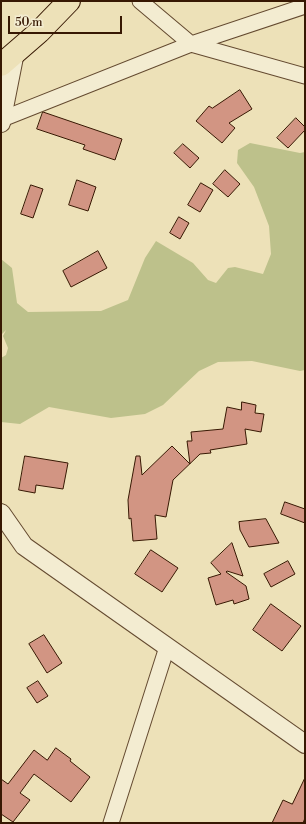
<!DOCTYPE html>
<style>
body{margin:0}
#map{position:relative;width:306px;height:824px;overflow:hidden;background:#ede1b8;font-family:"Libre Bodoni",serif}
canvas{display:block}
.frame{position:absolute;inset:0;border:2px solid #371803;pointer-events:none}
.scale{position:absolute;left:8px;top:16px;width:114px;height:18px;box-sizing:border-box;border:2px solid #371803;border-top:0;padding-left:5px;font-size:12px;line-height:14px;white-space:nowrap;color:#371803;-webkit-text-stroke:3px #f3ecd1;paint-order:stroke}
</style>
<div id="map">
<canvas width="306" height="824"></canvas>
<div class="frame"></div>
<div class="scale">50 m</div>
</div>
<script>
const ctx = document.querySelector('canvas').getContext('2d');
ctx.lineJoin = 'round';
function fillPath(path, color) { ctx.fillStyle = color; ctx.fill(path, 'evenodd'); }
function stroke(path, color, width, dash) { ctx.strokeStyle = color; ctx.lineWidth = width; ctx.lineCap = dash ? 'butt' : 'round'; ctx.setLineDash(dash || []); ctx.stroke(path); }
const green = new Path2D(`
 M 250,143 L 300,153 L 305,152 L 305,370 L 300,371 L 252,361 L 218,362 L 199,371 L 163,405 L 145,414 L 111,418 L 49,407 L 20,424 L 1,422 L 1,358 L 6,355 L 8,348 L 3,336 L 6,330 L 1,335 L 1,259 L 12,268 L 17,303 L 28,312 L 101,311 L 128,300 L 145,258 L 156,241 L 193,263 L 208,280 L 216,283 L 228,268 L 235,267 L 263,274 L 271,254 L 269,226 L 254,187 L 237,163 L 238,150 Z`);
const building = new Path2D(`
 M 240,90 L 252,109 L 229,123 L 235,128 L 222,143 L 196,121 L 209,106 L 212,108 Z
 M 43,112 L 122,139 L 115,160 L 83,149 L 85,145 L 37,129 Z
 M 296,118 L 305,127 L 305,130 L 288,148 L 277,138 Z
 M 183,144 L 199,158 L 190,168 L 174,153 Z
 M 225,170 L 240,184 L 228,197 L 213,184 Z
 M 77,180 L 96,187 L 88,211 L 69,205 Z
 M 201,183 L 213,190 L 200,212 L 188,205 Z
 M 31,185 L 43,189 L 33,218 L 21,214 Z
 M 179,217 L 189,223 L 180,239 L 170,233 Z
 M 98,251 L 107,268 L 71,287 L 63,271 Z
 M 242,402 L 256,405 L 255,413 L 264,414 L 261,432 L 245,429 L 247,444 L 210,450 L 211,453 L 200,454 L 173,480 L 166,517 L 155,515 L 157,539 L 133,541 L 131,518 L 129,519 L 128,500 L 136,456 L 140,456 L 142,475 L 172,446 L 190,464 L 187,441 L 192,441 L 191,432 L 223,429 L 227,407 L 241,410 Z
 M 25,456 L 68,463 L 63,489 L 36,485 L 35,493 L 19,490 Z
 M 285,502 L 305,509 L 305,523 L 281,514 Z
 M 266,519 L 279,543 L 249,547 L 240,530 L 239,522 Z
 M 232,543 L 243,576 L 227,571 L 226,572 L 246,586 L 249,599 L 234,604 L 233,600 L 216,605 L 208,578 L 221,574 L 211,563 Z
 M 151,550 L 178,568 L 162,592 L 135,574 Z
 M 288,561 L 295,574 L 271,587 L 264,574 Z
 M 271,604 L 301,626 L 282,651 L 253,630 Z
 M 44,635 L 62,663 L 47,673 L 29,644 Z
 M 38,681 L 48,696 L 37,703 L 27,688 Z
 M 56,748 L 71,759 L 70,761 L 90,777 L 71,802 L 34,774 L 20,793 L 30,800 L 13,822 L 1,814 L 1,779 L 8,784 L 34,750 L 47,760 Z
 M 305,778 L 305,818 L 303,823 L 272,823 L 283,800 L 292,804 Z`);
const minor = new Path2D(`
 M 140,1 L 191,44 L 305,76
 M 2,119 L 191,44 L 305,6
 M 111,823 L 167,647`);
const tertiary = new Path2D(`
 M 1,123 L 15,52
 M 1,513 L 24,546 L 305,744`);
const primary = new Path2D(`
 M 1,65 L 39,32 L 69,1`);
fillPath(green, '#bdc18b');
fillPath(building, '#d29583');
stroke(building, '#371803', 1);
stroke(minor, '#644a30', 17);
stroke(tertiary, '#644a30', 20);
stroke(primary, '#371803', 24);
stroke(minor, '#f3ecd1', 15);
stroke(tertiary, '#f3ecd1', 18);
stroke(primary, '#ede1b8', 22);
</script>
